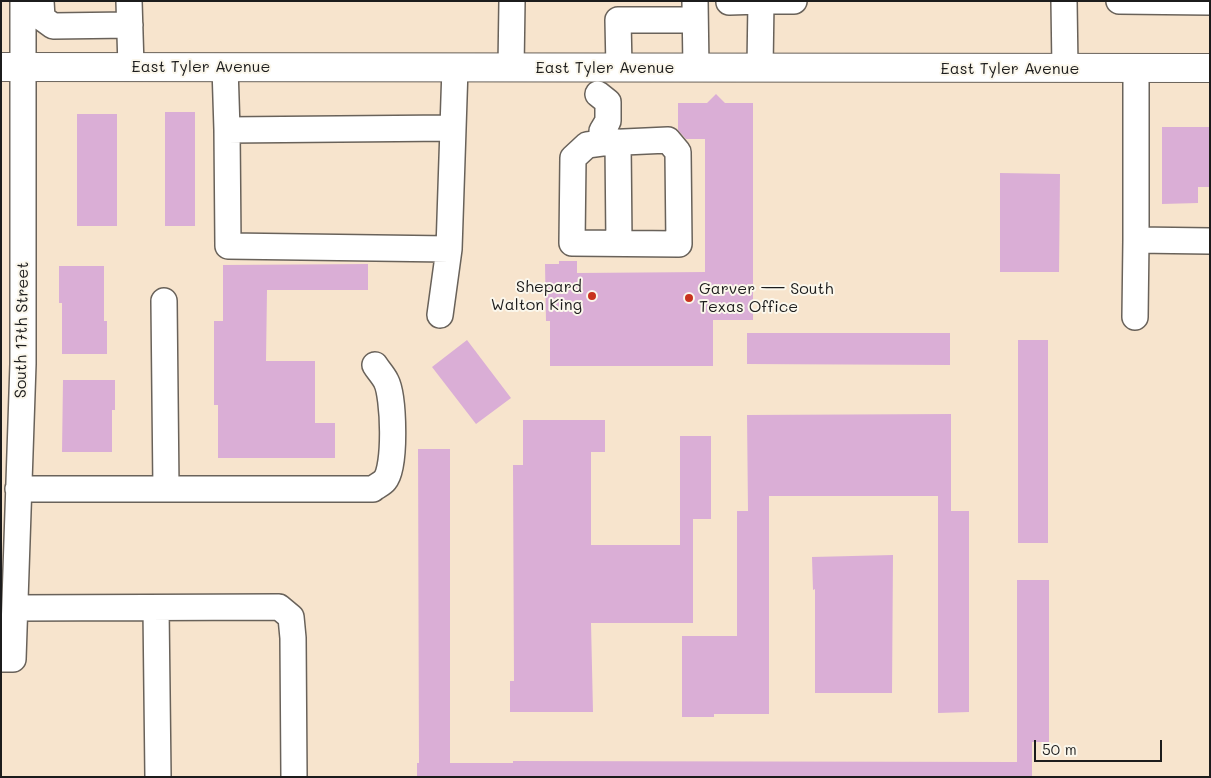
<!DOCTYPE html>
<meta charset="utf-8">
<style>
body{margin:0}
#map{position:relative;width:1211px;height:778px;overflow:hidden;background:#f7e4cd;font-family:Mali,sans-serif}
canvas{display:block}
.frame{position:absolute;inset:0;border:2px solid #1c1c1c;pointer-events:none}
.scale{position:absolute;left:1034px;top:740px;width:128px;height:22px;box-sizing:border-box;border:2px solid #1c1c1c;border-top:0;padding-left:6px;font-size:15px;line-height:18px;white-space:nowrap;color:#1c1c1c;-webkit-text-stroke:4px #fbf7ec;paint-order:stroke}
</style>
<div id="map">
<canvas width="1211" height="778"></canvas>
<div class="frame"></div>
<div class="scale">50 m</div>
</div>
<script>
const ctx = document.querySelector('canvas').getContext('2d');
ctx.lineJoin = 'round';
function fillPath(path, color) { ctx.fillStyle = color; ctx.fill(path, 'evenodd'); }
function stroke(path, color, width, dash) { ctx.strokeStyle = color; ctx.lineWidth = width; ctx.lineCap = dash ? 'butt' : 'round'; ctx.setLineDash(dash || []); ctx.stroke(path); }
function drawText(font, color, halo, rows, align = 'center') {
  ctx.font = font + ' Mali,sans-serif'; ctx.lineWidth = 4; ctx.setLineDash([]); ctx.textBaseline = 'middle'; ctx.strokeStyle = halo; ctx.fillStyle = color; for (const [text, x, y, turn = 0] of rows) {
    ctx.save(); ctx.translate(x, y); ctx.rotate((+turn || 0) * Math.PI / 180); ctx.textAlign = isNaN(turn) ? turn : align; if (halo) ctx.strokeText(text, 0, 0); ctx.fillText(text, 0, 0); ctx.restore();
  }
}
const building = new Path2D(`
 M 716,94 L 725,103 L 753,103 L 753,320 L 713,320 L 713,366 L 550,366 L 550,321 L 546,321 L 545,264 L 559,264 L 559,261 L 577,261 L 577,273 L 705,272 L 705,139 L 686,139 L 678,130 L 678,103 L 707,103 Z
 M 165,112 L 195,112 L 195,226 L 165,226 Z
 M 77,114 L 117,114 L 117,226 L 77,226 Z
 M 1162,127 L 1210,127 L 1210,187 L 1198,187 L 1198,203 L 1162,204 Z
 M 1000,173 L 1060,174 L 1059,272 L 1000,272 Z
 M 368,264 L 368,290 L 267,290 L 266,361 L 315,361 L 315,423 L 335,423 L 335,458 L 218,458 L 218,405 L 214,405 L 214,321 L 223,321 L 223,265 Z
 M 59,266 L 104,266 L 104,321 L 107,321 L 107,354 L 62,354 L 62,303 L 59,303 Z
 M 747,333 L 950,333 L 950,365 L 747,364 Z
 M 467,340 L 511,398 L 476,424 L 432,367 Z
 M 1018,340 L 1048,340 L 1048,543 L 1018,543 Z
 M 63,380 L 115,380 L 115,410 L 112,410 L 112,452 L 62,452 Z
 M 951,414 L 951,511 L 969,511 L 969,712 L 938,713 L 938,496 L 769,496 L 769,714 L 714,714 L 714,717 L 682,717 L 682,636 L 737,636 L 737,511 L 748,511 L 747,415 Z
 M 523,420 L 605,420 L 605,452 L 591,452 L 591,545 L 680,545 L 680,436 L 711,436 L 711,519 L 693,519 L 693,623 L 591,623 L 593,712 L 510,712 L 510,681 L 514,681 L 513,465 L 523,465 Z
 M 418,449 L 450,449 L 450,763 L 513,763 L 513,761 L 1017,762 L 1017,580 L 1049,580 L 1049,742 L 1032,742 L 1032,777 L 417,777 L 417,763 L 419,763 Z
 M 893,555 L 892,693 L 815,693 L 815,589 L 813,590 L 812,557 Z`);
const minor = new Path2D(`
 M 41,1 L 42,18 L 53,26 L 130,25
 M 129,1 L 131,67
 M 695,1 L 696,68
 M 761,1 L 794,1
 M 1064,1 L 1065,68
 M 1119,1 L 1210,2
 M 729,2 L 761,1 L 760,68
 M 225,67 L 227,130 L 452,128
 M 511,68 L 512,1
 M 619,68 L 618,20 L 695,20
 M 1136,68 L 1136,240 L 1210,241
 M 598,94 L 608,102 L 608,121 L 602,131 L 602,143 L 587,145 L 573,158 L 572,243 L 679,244 L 678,152 L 668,140 L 602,143
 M 227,130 L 228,246 L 449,249
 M 618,142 L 619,243
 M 164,301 L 166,489
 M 440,315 L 449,249 L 455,68
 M 1135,317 L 1136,240
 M 18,489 L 373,489 C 376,486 382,484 385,480 C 396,468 394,396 386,381 C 383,375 378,370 375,365
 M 15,608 L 279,607 L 291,617 L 293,638 L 294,777
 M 156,608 L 158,777
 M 1,659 L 13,659 L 23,364 L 23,1`);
const major = new Path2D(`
 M 1,67 L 1210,68`);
const markers = [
 [592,296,5,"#c8321e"],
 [689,298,5,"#c8321e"]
];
const streetNames = [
 ["East Tyler Avenue",201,67],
 ["East Tyler Avenue",605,68],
 ["East Tyler Avenue",1010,69],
 ["South 17th Street",22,330,-89]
];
const poiNames = [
 ["Shepard",582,287],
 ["Walton King",582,305],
 ["Garver — South",699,289,"left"],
 ["Texas Office",699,307,"left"]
];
fillPath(building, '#daaed6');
stroke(minor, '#69625a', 28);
stroke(major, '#69625a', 30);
stroke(minor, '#fff', 25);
stroke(major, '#fff', 28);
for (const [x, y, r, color] of markers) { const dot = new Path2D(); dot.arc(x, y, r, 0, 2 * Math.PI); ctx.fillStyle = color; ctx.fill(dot); stroke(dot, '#fbf7ec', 2); }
drawText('16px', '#1c1c1c', '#fbf7ec', streetNames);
drawText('16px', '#1c1c1c', '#fbf7ec', poiNames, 'right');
</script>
